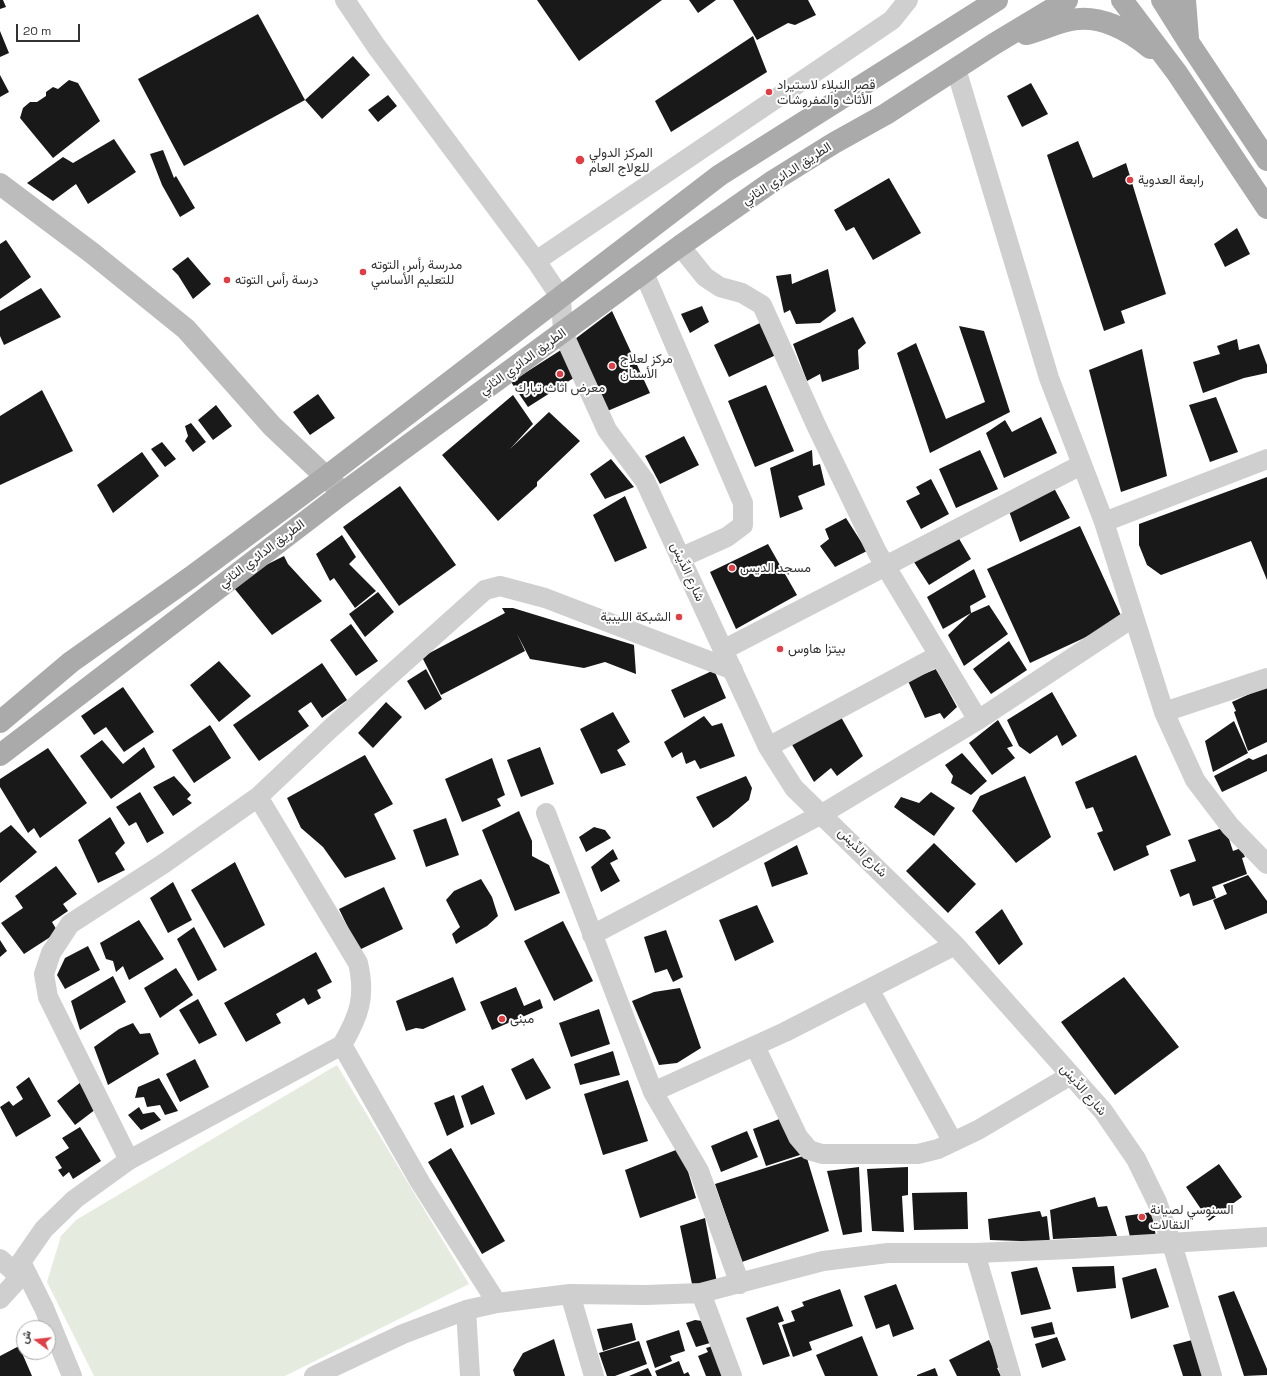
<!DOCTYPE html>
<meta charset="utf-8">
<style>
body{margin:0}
#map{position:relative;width:1267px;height:1376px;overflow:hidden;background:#fff;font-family:"Space Grotesk",Vazirmatn,sans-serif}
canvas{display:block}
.north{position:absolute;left:16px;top:1320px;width:40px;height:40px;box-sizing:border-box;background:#fff;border:1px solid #adadad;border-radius:50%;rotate:285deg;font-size:11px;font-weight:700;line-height:16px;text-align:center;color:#323232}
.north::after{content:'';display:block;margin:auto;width:14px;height:18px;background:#df3e44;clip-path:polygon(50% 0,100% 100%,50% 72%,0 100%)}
.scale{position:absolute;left:16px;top:24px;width:64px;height:18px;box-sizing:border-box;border:2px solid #323232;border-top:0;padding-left:5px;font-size:12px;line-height:14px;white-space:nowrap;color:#323232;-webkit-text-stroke:3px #fff;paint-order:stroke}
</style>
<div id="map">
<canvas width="1267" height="1376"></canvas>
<div class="north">ش</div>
<div class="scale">20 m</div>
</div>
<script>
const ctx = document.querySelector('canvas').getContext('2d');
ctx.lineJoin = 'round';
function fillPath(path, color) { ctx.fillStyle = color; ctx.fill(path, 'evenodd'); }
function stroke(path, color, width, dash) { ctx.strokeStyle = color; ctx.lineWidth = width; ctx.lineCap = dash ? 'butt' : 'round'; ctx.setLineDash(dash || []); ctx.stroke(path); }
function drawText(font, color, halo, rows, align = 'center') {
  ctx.font = font + ' "Space Grotesk",Vazirmatn,sans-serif'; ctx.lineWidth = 4; ctx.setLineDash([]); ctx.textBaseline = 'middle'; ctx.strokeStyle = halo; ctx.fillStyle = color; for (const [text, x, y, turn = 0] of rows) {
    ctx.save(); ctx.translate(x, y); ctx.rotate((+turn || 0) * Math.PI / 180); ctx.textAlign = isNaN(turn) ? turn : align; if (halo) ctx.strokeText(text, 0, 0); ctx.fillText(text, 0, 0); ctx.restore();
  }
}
const green = new Path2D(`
 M 337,1065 L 469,1284 L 285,1376 L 94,1376 L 47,1282 L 61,1236 L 76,1220 Z`);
const building = new Path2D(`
 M 0,0 L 3,0 L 6,7 L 0,9 Z
 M 537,0 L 662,0 L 579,61 Z
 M 689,0 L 716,0 L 698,13 Z
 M 733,0 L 808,0 L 816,15 L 795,25 L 788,23 L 757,40 Z
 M 258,14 L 305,100 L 184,166 L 138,79 Z
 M 0,31 L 9,53 L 0,57 Z
 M 753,36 L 767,72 L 671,132 L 655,101 Z
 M 353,56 L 370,75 L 322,119 L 305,100 Z
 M 0,75 L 9,92 L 0,97 Z
 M 69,80 L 78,83 L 100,121 L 53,158 L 20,118 L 23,108 L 30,102 L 37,102 L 46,96 L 46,92 L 53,87 L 58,89 Z
 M 1031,83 L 1048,114 L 1022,127 L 1007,96 Z
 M 388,95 L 397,106 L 378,122 L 368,110 Z
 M 114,139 L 136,172 L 88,204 L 76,184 L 53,201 L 27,183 L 63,157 L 73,163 Z
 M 1078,141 L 1093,178 L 1126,163 L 1166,294 L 1121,311 L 1125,323 L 1104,331 L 1047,155 Z
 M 163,150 L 174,178 L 176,176 L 195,208 L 180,217 L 162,185 L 150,154 Z
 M 889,178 L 921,233 L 873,260 L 854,227 L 846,231 L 834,210 Z
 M 1237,228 L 1250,254 L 1225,267 L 1214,244 Z
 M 6,240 L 31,277 L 0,299 L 0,244 Z
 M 188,257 L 211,284 L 193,299 L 178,275 L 172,269 Z
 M 828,269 L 836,311 L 820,323 L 796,324 L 790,310 L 784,313 L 776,276 L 791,274 L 792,284 Z
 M 41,288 L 61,317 L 4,345 L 0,336 L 0,311 Z
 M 702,306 L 709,322 L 690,333 L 681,314 Z
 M 612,311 L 650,393 L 605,412 L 575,339 Z
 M 853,317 L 866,343 L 858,350 L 859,369 L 822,382 L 820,374 L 807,381 L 793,344 Z
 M 760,323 L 776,355 L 729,377 L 714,345 Z
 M 959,326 L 984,331 L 1010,412 L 930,453 L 897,353 L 916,343 L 946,419 L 985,402 Z
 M 1237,339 L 1239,350 L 1259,344 L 1267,365 L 1267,373 L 1244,378 L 1203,393 L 1193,362 L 1220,354 L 1217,346 Z
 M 564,348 L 580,374 L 528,407 L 511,382 Z
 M 1142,349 L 1167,476 L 1121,492 L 1089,370 Z
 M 766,385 L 794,451 L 755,467 L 728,401 Z
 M 42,390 L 73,451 L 0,485 L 0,416 Z
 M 318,394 L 335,418 L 310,435 L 293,412 Z
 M 513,395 L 533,424 L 510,449 L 549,412 L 580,441 L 537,482 L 537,486 L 498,521 L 442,455 Z
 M 1216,397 L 1238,452 L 1210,462 L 1189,405 Z
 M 216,405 L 232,426 L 213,440 L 198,420 Z
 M 1041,417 L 1057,453 L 1004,478 L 986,433 L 1005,420 L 1012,432 Z
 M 191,423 L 206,442 L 193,452 L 185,441 L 188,436 L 185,426 Z
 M 684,436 L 699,465 L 660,484 L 645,456 Z
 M 162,442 L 176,459 L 165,467 L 151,449 Z
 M 812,450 L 813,466 L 820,464 L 825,485 L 798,496 L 803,509 L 780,518 L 770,468 Z
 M 980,450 L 998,489 L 956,508 L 939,469 Z
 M 142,452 L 159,476 L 113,513 L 97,485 Z
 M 611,459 L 634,487 L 605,499 L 590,474 Z
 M 1267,477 L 1267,580 L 1251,541 L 1161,575 L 1147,565 L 1139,545 L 1139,524 Z
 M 931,479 L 949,514 L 921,529 L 906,501 L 920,494 L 916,487 Z
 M 400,486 L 456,565 L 399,606 L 343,527 Z
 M 1054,488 L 1070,518 L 1020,542 L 1009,511 Z
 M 625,496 L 647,548 L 615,562 L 593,515 Z
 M 846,518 L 867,551 L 835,567 L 820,546 L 829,539 L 825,529 Z
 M 1080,526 L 1123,620 L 1030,663 L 987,569 Z
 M 342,535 L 356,557 L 349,564 L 376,591 L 355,608 L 334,578 L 330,581 L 316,554 Z
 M 958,537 L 971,559 L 929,585 L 914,562 Z
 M 768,544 L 797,595 L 736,629 L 710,572 Z
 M 284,556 L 288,564 L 322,601 L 272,635 L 230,583 Z
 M 974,569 L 986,597 L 970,606 L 971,613 L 943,629 L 927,597 Z
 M 378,592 L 394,612 L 365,637 L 349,614 Z
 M 989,605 L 1008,634 L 964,666 L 948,635 L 971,613 Z
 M 502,608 L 513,608 L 634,645 L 636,674 L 605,662 L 584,668 L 530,659 L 517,634 L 525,651 L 441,695 L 422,657 L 505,613 Z
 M 351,624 L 378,661 L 356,676 L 330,640 Z
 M 1009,641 L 1027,670 L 991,694 L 973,669 Z
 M 219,661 L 251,696 L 219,722 L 190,685 Z
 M 322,663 L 347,700 L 322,718 L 311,702 L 298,711 L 309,726 L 259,761 L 233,725 Z
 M 426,669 L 442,699 L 425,710 L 407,681 Z
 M 936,669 L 957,707 L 944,719 L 940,713 L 925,718 L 908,681 Z
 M 714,670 L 726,698 L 684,718 L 671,690 Z
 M 1267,686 L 1267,742 L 1248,751 L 1234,712 L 1236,711 L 1232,702 Z
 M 123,687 L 154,732 L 124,752 L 106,727 L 94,735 L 81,716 Z
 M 1052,692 L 1077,736 L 1062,746 L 1057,735 L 1030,754 L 1019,746 L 1007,720 Z
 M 386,702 L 402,717 L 373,748 L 358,733 Z
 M 613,712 L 630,742 L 617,750 L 626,765 L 601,774 L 580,729 Z
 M 704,716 L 712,726 L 722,723 L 735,756 L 700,769 L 695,760 L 686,764 L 682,752 L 672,758 L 664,742 Z
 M 841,717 L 863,756 L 837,776 L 831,768 L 814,782 L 791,743 Z
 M 998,720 L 1013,746 L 1007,748 L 1015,758 L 992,775 L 969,743 Z
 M 1234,721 L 1248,753 L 1213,772 L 1205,741 Z
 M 210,725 L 231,758 L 194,783 L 172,750 Z
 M 102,740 L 123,764 L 144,747 L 155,767 L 111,799 L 80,756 Z
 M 540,747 L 554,784 L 521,797 L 507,760 Z
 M 48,748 L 87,803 L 40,838 L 34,828 L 28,833 L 0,787 L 0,779 Z
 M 962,753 L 987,781 L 971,795 L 951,783 L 953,776 L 945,765 Z
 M 1267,754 L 1267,771 L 1222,792 L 1214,776 L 1249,758 L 1253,760 Z
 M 365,755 L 393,804 L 374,814 L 396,859 L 345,878 L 323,847 L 301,828 L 287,798 Z
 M 1136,755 L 1171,835 L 1146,846 L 1149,855 L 1114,871 L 1097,833 L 1103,831 L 1093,807 L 1086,809 L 1075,782 Z
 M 492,758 L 505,795 L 497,799 L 501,806 L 462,822 L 445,779 Z
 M 174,776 L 191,795 L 187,799 L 192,803 L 173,816 L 153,787 Z
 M 746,776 L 752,788 L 749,800 L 728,818 L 713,828 L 696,797 Z
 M 1025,776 L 1051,837 L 1016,863 L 972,811 L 980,796 Z
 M 140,792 L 164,833 L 147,843 L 136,822 L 129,826 L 116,807 Z
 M 931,792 L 955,808 L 934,836 L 894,807 L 901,797 L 919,803 Z
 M 519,811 L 532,841 L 532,856 L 549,865 L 560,893 L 515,911 L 482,830 Z
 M 110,817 L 125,843 L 115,853 L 125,870 L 98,883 L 78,840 Z
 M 446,818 L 459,855 L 426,867 L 413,830 Z
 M 11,825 L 37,852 L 0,883 L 0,833 Z
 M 594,827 L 605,830 L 611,838 L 586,852 L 579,837 Z
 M 1225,827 L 1233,851 L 1241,848 L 1245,857 L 1242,858 L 1247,874 L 1212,887 L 1216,898 L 1193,906 L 1189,893 L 1180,897 L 1170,870 L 1196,861 L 1188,840 Z
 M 934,843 L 976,884 L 948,913 L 906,871 Z
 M 797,845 L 808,874 L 772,887 L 764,863 Z
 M 613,849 L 618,859 L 610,863 L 620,881 L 601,892 L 591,867 Z
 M 235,862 L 265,925 L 224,948 L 191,890 Z
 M 56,866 L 77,894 L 63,904 L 68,911 L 52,922 L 58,932 L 24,954 L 1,923 L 23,908 L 15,896 Z
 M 1248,875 L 1267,901 L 1267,913 L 1225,930 L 1213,900 L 1227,894 L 1223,885 Z
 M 481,879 L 492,897 L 498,916 L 487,926 L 456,944 L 452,934 L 460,927 L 446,900 L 454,891 Z
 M 173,882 L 192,920 L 168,933 L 150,898 Z
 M 384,887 L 403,929 L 359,950 L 339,909 Z
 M 757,905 L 774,942 L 735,961 L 719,920 Z
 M 1002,909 L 1023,944 L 999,965 L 975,932 Z
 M 139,920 L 164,959 L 129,980 L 123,966 L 116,972 L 113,961 L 106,959 L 100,943 Z
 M 563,921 L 593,981 L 554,1001 L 524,941 Z
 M 194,927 L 217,970 L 198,981 L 177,939 Z
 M 666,930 L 683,977 L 673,982 L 667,969 L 655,973 L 644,937 Z
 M 0,940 L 7,951 L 0,957 Z
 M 88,946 L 100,970 L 65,989 L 57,975 L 65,958 Z
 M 316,952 L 332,982 L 317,990 L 321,998 L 308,1005 L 304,998 L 276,1014 L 281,1023 L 246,1042 L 224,1003 Z
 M 176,968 L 193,995 L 160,1018 L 144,988 Z
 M 113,976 L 126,1002 L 80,1030 L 71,1001 Z
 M 453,977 L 466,1010 L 423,1029 L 416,1028 L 406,1031 L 396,1001 Z
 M 1124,977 L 1179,1047 L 1115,1095 L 1061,1022 Z
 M 516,987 L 524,1006 L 540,999 L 543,1008 L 492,1030 L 480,1002 Z
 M 680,988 L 701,1048 L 677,1063 L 659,1065 L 632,1001 L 654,992 Z
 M 198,999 L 217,1035 L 199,1044 L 179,1010 Z
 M 599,1009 L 610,1044 L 571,1057 L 559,1023 Z
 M 133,1023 L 140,1034 L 150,1033 L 159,1054 L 108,1085 L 94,1047 L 119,1029 Z
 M 613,1051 L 620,1075 L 580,1085 L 574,1064 Z
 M 533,1058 L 551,1088 L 526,1100 L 511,1069 Z
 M 195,1059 L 209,1087 L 180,1102 L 166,1074 Z
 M 29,1077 L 51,1116 L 16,1137 L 0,1107 L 9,1101 L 13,1106 L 23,1099 L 16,1087 Z
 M 159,1078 L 178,1111 L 165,1115 L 160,1105 L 147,1107 L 144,1097 L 135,1098 L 138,1087 Z
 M 628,1080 L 648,1141 L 603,1155 L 584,1094 Z
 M 81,1082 L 96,1109 L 75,1125 L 57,1101 Z
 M 483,1085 L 495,1114 L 471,1125 L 461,1096 Z
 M 454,1095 L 464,1127 L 447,1136 L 434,1103 Z
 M 139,1107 L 143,1114 L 154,1112 L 161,1120 L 141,1130 L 128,1115 Z
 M 790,1115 L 806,1153 L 766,1166 L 753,1129 Z
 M 80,1127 L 101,1161 L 73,1179 L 69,1172 L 63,1177 L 58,1170 L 62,1168 L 55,1157 L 69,1148 L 62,1138 Z
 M 747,1131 L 758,1157 L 721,1172 L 711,1146 Z
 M 451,1148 L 505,1241 L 482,1254 L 428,1162 Z
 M 681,1148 L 696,1198 L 640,1218 L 625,1170 Z
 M 806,1155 L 829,1231 L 742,1262 L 715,1184 Z
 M 1219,1164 L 1242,1197 L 1209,1221 L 1186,1187 Z
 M 859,1167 L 862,1232 L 843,1235 L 827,1171 Z
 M 908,1167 L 908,1195 L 902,1196 L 904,1232 L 872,1231 L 867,1169 Z
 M 967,1192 L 968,1229 L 914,1230 L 912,1193 Z
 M 1095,1197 L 1098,1207 L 1107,1206 L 1117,1236 L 1053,1239 L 1050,1210 Z
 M 1040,1211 L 1042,1217 L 1047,1216 L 1050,1242 L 990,1240 L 988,1219 Z
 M 1152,1212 L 1156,1237 L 1131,1241 L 1125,1216 Z
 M 705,1218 L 717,1283 L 692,1284 L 680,1226 Z
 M 1114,1266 L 1116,1288 L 1077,1292 L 1072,1267 Z
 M 1037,1267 L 1051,1309 L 1021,1315 L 1011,1272 Z
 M 1156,1268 L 1169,1307 L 1131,1319 L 1122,1278 Z
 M 896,1284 L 914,1329 L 893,1337 L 889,1324 L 876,1329 L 864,1296 Z
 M 840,1289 L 853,1326 L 809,1342 L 812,1350 L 793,1357 L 782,1325 L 795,1321 L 791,1311 L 804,1306 L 802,1302 Z
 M 1234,1291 L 1267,1369 L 1267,1375 L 1244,1376 L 1218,1296 Z
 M 778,1306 L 784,1321 L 778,1323 L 790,1356 L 763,1365 L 746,1318 Z
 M 695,1320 L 702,1321 L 717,1341 L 696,1347 L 686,1323 Z
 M 1052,1322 L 1055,1334 L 1034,1338 L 1031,1327 Z
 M 632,1323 L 636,1340 L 603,1351 L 597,1329 Z
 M 679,1330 L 685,1351 L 670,1356 L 672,1361 L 655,1368 L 646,1341 Z
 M 862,1336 L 878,1376 L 825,1376 L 816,1355 Z
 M 1057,1337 L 1066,1360 L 1042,1368 L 1035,1344 Z
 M 554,1339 L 565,1376 L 515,1376 L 513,1370 L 523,1353 Z
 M 989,1340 L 1002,1366 L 997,1368 L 1001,1376 L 957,1376 L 949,1360 Z
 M 1192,1340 L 1204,1376 L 1183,1376 L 1173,1345 Z
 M 639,1341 L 647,1364 L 615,1376 L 607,1376 L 599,1353 Z
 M 719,1344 L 730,1376 L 706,1376 L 698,1356 L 708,1352 L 706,1348 Z
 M 19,1346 L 32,1376 L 0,1376 L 0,1356 Z
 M 679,1361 L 684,1374 L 688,1372 L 690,1376 L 657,1376 L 655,1371 Z
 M 648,1368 L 652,1376 L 629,1376 Z
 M 935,1368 L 938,1376 L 917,1376 L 917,1375 Z`);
const street = new Path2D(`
 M 345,0 L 376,46 L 536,261 L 561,298 L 563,333 L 607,430 L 645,481 L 768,747 L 794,788 L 955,945 L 1103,1111 L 1136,1159 L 1157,1202 L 1172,1244 L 1212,1376
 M 956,69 L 1049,378 L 1104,522 L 1164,712 L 1195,780 L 1230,826 L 1267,864
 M 680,246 L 705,277 L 720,287 L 742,293 L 762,305 L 816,425 L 877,552 L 978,720
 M 536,261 L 892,20 L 908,0
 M 644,273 L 743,503 L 743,525 L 727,537 L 680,558
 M 1104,522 L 1267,459
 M 723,650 L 1081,465
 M 1164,712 L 1267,678
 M 768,747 L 939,655
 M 546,813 L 653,1092 L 699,1171 L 740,1284
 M 592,935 L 822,814 L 978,720 L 1134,617
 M 869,989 L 953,1142
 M 342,1045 L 420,1182 L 497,1303
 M 755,1046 L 798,1137 L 809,1150 L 822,1154 L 918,1154 L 938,1149 L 978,1130 L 1071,1075
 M 653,1092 L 785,1032 L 955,945
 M 129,1160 L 48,997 L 44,974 L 51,953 L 70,924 L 163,864 L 258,797 L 330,729 L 485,590 L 500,586 L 545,598 L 733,670
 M 975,1253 L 1011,1376
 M 0,1259 L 20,1277
 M 21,1262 L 44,1308 L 72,1376
 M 701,1293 L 732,1376
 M 570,1294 L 594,1376
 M 0,1299 L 20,1277 L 21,1262 L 44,1229 L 75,1199 L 129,1160 L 342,1045 C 359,1016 366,997 358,963 L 258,797
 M 466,1310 L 470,1376
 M 314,1376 L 403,1334 L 466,1310 L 497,1303 L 570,1294 L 646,1295 L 701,1293 L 823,1261 L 888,1253 L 975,1253 L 1071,1249 L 1267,1237`);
const secondary = new Path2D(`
 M 0,184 L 92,253 L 186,329 L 272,426 L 343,493`);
const primary = new Path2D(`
 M 1122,0 L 1177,73 L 1267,208
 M 1162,0 L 1189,43 L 1267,160
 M 1185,0 L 1188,38
 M 1026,34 C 1041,30 1056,23 1071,20 C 1099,14 1129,30 1150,48
 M 0,722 L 71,662 L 191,577 L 327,476 L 720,175 L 997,0
 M 0,755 L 343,493 L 680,246 L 773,181 L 834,143 L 886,114 L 994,44 L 1067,0`);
const markers = [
 [769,92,4,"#df3e44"],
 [580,160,5,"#df3e44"],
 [1130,180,4,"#df3e44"],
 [363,272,4,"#df3e44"],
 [227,280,4,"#df3e44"],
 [612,366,4,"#df3e44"],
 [560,374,4,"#df3e44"],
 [732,568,4,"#df3e44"],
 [679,617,4,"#df3e44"],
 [780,649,4,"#df3e44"],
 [502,1019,4,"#df3e44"],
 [1142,1217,4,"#df3e44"]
];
const poiNames = [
 ["قصر النبلاء ﻻستيراد",777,85],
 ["اﻷثاث والمفروشات",777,100],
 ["المركز الدولي",589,153],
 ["للعﻻج العام",589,168],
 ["رابعة العدوية",1138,180],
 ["مدرسة رأس التوته",371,265],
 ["للتعليم الأساسي",371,280],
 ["درسة رأس التوته",235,280],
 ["مركز لعلاج",620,359],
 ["الأسنان",620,374],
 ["معرض اثاث تبارك",560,388,"center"],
 ["مسجد الديس",740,568],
 ["الشبكة الليبية",671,617,"right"],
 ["بيتزا هاوس",788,649],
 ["مبنى",510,1019],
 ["السنوسي لصيانة",1150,1210],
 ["النقالات",1150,1225]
];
const streetNames = [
 ["الطريق الدائري الثاني",787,174,-33],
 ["الطريق الدائري الثاني",523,362,-36],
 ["الطريق الدائري الثاني",262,554,-37],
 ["شارع الدِّيسْ",687,572,65],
 ["شارع الدِّيسْ",862,853,45],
 ["شارع الدِّيسْ",1083,1090,49]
];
fillPath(green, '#e5ebdf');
fillPath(building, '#191919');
stroke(street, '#cfcfcf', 20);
stroke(secondary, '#bcbcbc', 22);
stroke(primary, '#aaa', 22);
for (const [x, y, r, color] of markers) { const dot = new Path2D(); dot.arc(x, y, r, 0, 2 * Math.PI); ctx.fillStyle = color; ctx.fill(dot); stroke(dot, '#fff', 1.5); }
drawText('13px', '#323232', '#fff', poiNames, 'left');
drawText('13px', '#323232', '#fff', streetNames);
</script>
